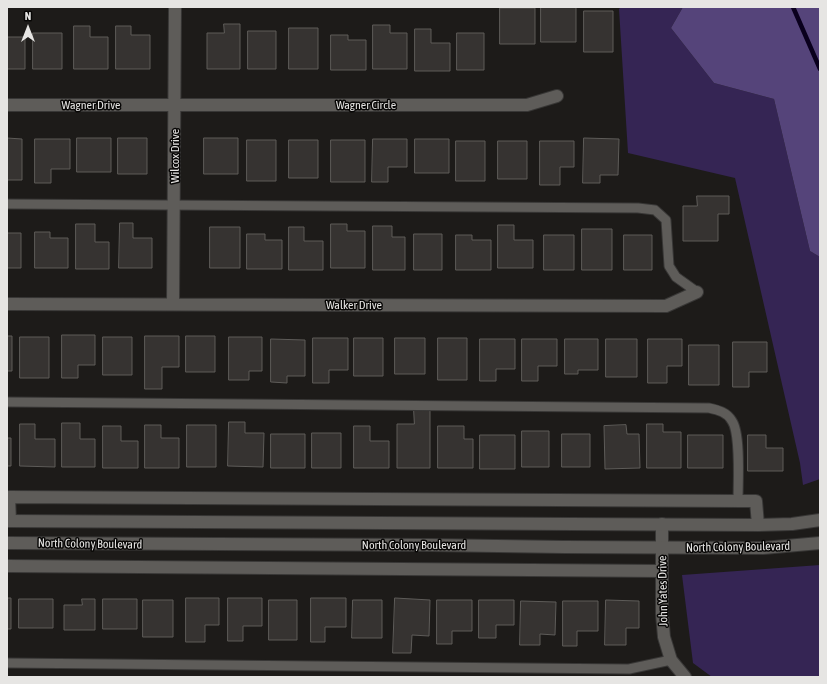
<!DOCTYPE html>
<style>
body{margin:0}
#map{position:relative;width:827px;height:684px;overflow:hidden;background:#1d1b19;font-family:"Asap Condensed",sans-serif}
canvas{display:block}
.frame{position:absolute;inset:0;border:8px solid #e6e5e3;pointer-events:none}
.north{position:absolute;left:8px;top:8px;width:40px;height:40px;-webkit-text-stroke:3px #070605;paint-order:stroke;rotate:0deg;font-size:11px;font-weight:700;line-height:16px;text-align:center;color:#e6e5e3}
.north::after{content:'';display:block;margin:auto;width:14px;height:18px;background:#e6e5e3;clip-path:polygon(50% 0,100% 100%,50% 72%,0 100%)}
</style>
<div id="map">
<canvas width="827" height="684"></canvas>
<div class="frame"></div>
<div class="north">N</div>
</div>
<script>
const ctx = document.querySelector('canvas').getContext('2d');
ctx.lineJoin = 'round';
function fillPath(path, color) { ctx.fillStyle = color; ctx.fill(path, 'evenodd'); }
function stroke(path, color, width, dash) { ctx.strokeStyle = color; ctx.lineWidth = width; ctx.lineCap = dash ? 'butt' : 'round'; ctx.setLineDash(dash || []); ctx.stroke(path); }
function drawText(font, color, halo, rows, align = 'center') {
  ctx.font = font + ' "Asap Condensed",sans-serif'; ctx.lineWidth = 3; ctx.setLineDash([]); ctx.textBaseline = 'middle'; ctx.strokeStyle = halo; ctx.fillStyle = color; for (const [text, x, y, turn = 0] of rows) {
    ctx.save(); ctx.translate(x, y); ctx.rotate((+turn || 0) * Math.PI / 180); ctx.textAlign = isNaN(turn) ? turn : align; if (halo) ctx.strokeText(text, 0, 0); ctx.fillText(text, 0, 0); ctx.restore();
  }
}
const green = new Path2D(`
 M 621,7 L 683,7 L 671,28 L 714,83 L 774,99 L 810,251 L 820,257 L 820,479 L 803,485 L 800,463 L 735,178 L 628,153 L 619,9 Z
 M 820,565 L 820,677 L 712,677 L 693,663 L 682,575 Z`);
const forest = new Path2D(`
 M 683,7 L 820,7 L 820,257 L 810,251 L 774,99 L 714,83 L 671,28 Z`);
const stream = new Path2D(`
 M 793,7 L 820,69`);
const building = new Path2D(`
 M 541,7 L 576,7 L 576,42 L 541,42 Z
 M 500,8 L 535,8 L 535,44 L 500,44 Z
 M 584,11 L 613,11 L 613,52 L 584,52 Z
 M 224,24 L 240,24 L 240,69 L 207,69 L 207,33 L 224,33 Z
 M 373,25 L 390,25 L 390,33 L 407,33 L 407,69 L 373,69 Z
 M 74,26 L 90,26 L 90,37 L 108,37 L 108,69 L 74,69 Z
 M 116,26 L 131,26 L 131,35 L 150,35 L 150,69 L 116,69 Z
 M 289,28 L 318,28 L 318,69 L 289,69 Z
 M 415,29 L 431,29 L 431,43 L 450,43 L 450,71 L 415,71 Z
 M 248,31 L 276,31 L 276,69 L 248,69 Z
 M 33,33 L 62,33 L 62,69 L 33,69 Z
 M 457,33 L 484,33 L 484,70 L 457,70 Z
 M 331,35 L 348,35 L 348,40 L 366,40 L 366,70 L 331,70 Z
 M 7,37 L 25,37 L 25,69 L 7,69 Z
 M 7,138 L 22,139 L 22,180 L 7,180 Z
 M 77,138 L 111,138 L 111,172 L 77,172 Z
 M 118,138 L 147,138 L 147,174 L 118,174 Z
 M 204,138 L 238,138 L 238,174 L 204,174 Z
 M 584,138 L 619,139 L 618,175 L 600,175 L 600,183 L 583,183 Z
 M 35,139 L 70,139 L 70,169 L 51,169 L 51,183 L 35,183 Z
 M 373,139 L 407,139 L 407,167 L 388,167 L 388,182 L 372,182 Z
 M 415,139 L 449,139 L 449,173 L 415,173 Z
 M 247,140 L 276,140 L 276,181 L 247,181 Z
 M 289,140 L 318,140 L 318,178 L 289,178 Z
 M 331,140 L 365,140 L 365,182 L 331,182 Z
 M 456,141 L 485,141 L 485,181 L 456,181 Z
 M 498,141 L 527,141 L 527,179 L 498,179 Z
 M 540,141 L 574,141 L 574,167 L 560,167 L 560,185 L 540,185 Z
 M 697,196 L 729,196 L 729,214 L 718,214 L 718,241 L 683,241 L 683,206 L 697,206 Z
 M 120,223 L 133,223 L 133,238 L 152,238 L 152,268 L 119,268 Z
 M 76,224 L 95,224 L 95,242 L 109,242 L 109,269 L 76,269 Z
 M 331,224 L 347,224 L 347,231 L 365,231 L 365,268 L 331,268 Z
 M 498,225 L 514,225 L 514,240 L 533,240 L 533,268 L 498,268 Z
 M 373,226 L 392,226 L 392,237 L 405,237 L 405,270 L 373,270 Z
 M 210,227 L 240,227 L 240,268 L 210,268 Z
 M 289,227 L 304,227 L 304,241 L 323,241 L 323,270 L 289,270 Z
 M 582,229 L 612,229 L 612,270 L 582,270 Z
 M 35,232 L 50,232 L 50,238 L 68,238 L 68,268 L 35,268 Z
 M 7,233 L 21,233 L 21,268 L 7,268 Z
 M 247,234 L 265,234 L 265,240 L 282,240 L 282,269 L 247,269 Z
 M 414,234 L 442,234 L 442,270 L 414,270 Z
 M 456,235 L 472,235 L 472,240 L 491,240 L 491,270 L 456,270 Z
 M 544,235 L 574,235 L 574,270 L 544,270 Z
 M 624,235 L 652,235 L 652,270 L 624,270 Z
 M 62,335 L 95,335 L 95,365 L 78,365 L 78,378 L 62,378 Z
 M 7,336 L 12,336 L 12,371 L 7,371 Z
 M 145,336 L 179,336 L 179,367 L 162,367 L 162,389 L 145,389 Z
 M 186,336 L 215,336 L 215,372 L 186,372 Z
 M 20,337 L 49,337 L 49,378 L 20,378 Z
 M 103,337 L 132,337 L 132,375 L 103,375 Z
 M 229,337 L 262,337 L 262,371 L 249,371 L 249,380 L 229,380 Z
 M 313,338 L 348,338 L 348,370 L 329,370 L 329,383 L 313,383 Z
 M 354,338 L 383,338 L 383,376 L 354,376 Z
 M 395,338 L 425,338 L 425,374 L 395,374 Z
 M 438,338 L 467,338 L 467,380 L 438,380 Z
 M 271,339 L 305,340 L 305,376 L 287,376 L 287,383 L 271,382 Z
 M 480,339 L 515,339 L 515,369 L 496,369 L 496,381 L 480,381 Z
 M 522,339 L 557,339 L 557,366 L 538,366 L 538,381 L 522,381 Z
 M 565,339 L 598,339 L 598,370 L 578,370 L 578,374 L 565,374 Z
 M 606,339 L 637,339 L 637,377 L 606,377 Z
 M 648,339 L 682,339 L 682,366 L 667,366 L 667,383 L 648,383 Z
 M 733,342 L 767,342 L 767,372 L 749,372 L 749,387 L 733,387 Z
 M 689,345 L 719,345 L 719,385 L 689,385 Z
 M 414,410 L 430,410 L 430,468 L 397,468 L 397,424 L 414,424 Z
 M 229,422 L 245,422 L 245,433 L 264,433 L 263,467 L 228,466 Z
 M 62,423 L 80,423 L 80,439 L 95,439 L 95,467 L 62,467 Z
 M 20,424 L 35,424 L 35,439 L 55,439 L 55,467 L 20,466 Z
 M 647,424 L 663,424 L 663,432 L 681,432 L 681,468 L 647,468 Z
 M 145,425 L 161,425 L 161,438 L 179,438 L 179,468 L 145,468 Z
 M 187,425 L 216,425 L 216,467 L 187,467 Z
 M 626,425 L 627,434 L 639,434 L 640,468 L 605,469 L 604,426 Z
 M 103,426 L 121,426 L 121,441 L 138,441 L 138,468 L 103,468 Z
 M 354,426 L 370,426 L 370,441 L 389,441 L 389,468 L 354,468 Z
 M 438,426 L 464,426 L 464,439 L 473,439 L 473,468 L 438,468 Z
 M 522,431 L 549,431 L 549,467 L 522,467 Z
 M 312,433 L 341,433 L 341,468 L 312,468 Z
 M 271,434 L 305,434 L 305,468 L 271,468 Z
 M 562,434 L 590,434 L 590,467 L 562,467 Z
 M 480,435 L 515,435 L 515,469 L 480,469 Z
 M 688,435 L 723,435 L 723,468 L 688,468 Z
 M 748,435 L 766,435 L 766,448 L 783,448 L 783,471 L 748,471 Z
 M 7,438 L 11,438 L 11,466 L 7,466 Z
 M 7,598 L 11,598 L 11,629 L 7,629 Z
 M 186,598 L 219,598 L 219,625 L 205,625 L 205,642 L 186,642 Z
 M 228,598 L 262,598 L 262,626 L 243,626 L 243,641 L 228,641 Z
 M 311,598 L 346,598 L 346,627 L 325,627 L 325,642 L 311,642 Z
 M 395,598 L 430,600 L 429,636 L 412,635 L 411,653 L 393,653 Z
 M 19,599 L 53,599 L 53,628 L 19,628 Z
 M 82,599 L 95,599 L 95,630 L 64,630 L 64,605 L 82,605 Z
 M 103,599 L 137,599 L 137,629 L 103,629 Z
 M 143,600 L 173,600 L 173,637 L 143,637 Z
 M 269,600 L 297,600 L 297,640 L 269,640 Z
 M 353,600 L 382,600 L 382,638 L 352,638 Z
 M 437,600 L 472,600 L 472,631 L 452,631 L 452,644 L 437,644 Z
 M 479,600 L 514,600 L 514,625 L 496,625 L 496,638 L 479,638 Z
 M 606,600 L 639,601 L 639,628 L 626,628 L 626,645 L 605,645 Z
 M 521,601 L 556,602 L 555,635 L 540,634 L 540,645 L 520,645 Z
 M 563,601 L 598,601 L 598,631 L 577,631 L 577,646 L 563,646 Z`);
const service = new Path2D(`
 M 7,204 L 638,208 L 655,210 L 666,220 L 669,266 L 676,277 L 697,292
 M 7,402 L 709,408 C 718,410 727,412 732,421 C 741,434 738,483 738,501
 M 7,663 L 629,669 L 671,660`);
const minor = new Path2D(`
 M 7,105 L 527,105 L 557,96
 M 7,304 L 666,306 L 697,292
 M 173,304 L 175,7
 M 10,521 L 9,497 L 738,501 L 756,501 L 758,525
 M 662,524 L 662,614 L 664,637 L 671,660 L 685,677
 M 7,566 L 662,571`);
const secondary = new Path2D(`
 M 7,521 L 758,525 L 792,524 L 820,520
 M 7,543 L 429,545 L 564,547 L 763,548 L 820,543`);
const streetNames = [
 ["Wagner Drive",91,105],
 ["Wagner Circle",366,105],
 ["Wilcox Drive",175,156,-90],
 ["Walker Drive",354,305],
 ["North Colony Boulevard",90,544,1],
 ["North Colony Boulevard",414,545],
 ["North Colony Boulevard",738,547,-1],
 ["John Yates Drive",663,591,-91]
];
fillPath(green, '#352554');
fillPath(forest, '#55447a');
stroke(stream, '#0a001d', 4.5);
fillPath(building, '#363331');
stroke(building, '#5e5c59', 1);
stroke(service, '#383736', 11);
stroke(minor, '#383736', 14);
stroke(secondary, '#383736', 14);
stroke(service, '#5e5c59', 9);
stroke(minor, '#5e5c59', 12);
stroke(secondary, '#5e5c59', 12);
drawText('12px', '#e6e5e3', '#070605', streetNames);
</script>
